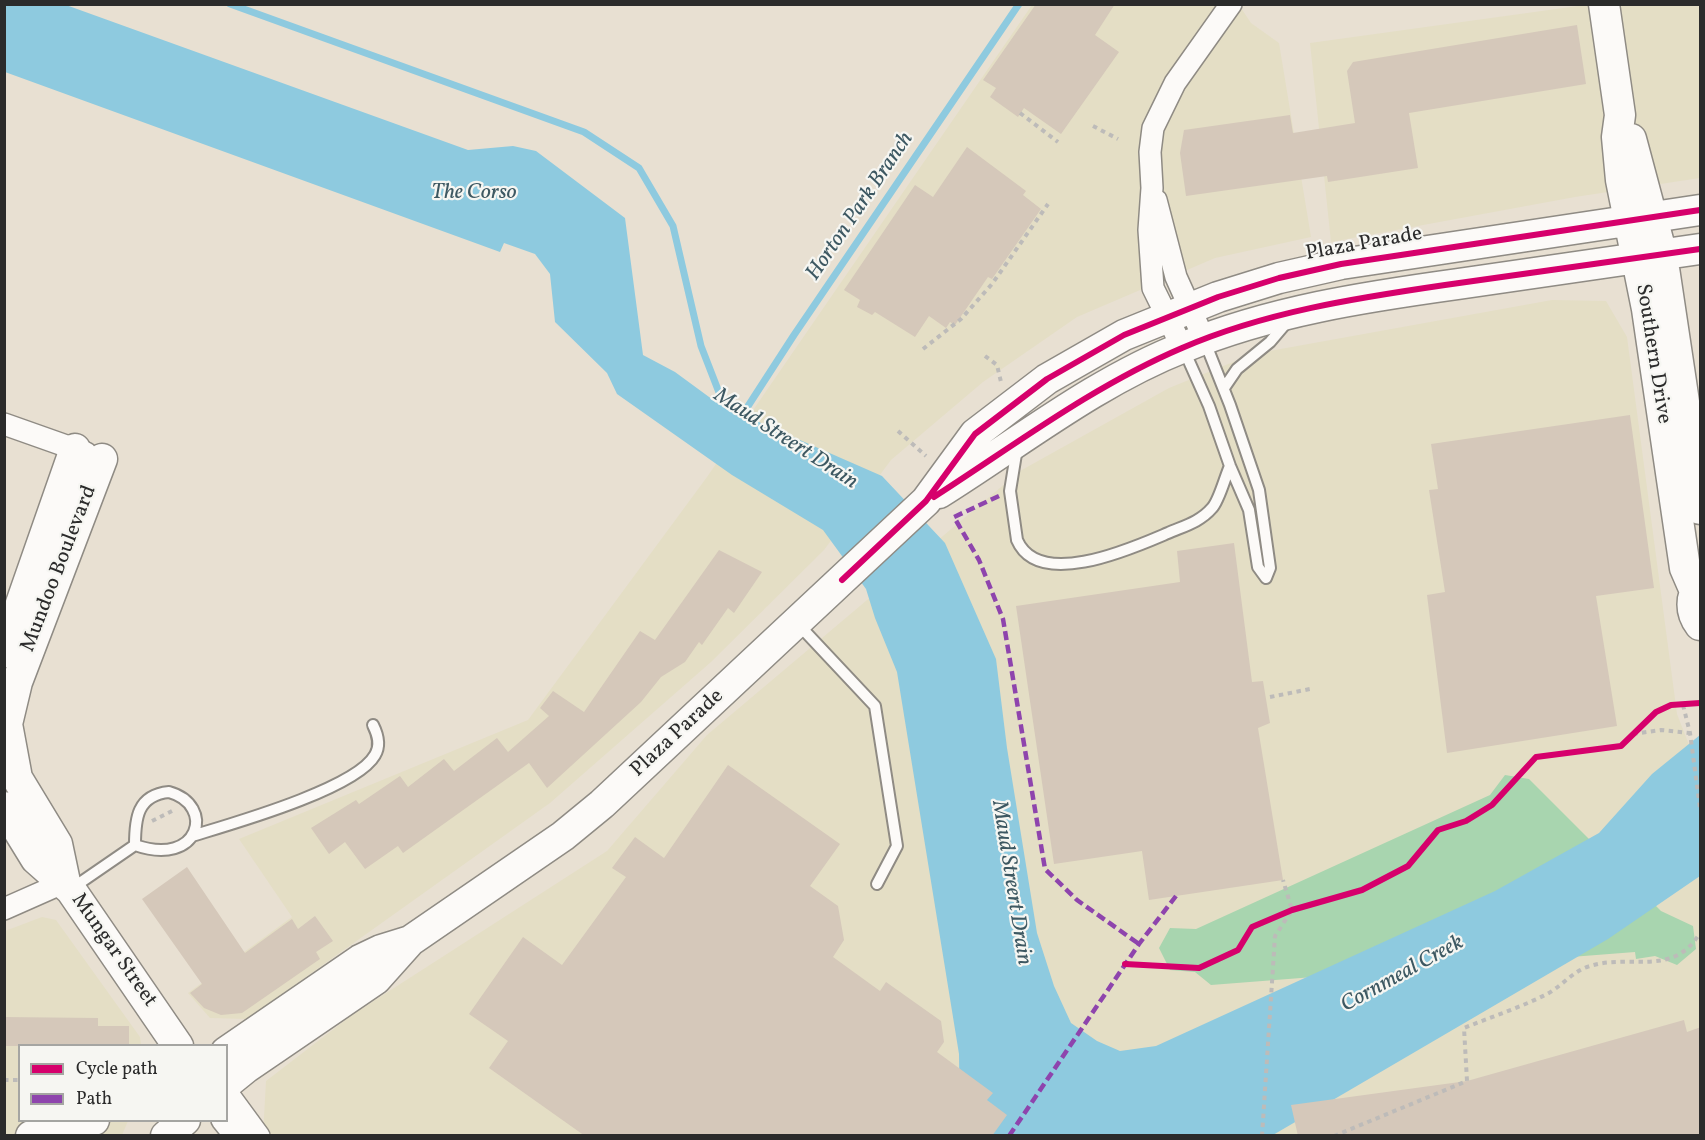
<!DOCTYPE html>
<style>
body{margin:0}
#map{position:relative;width:1705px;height:1140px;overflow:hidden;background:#e8e0d2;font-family:Vollkorn,serif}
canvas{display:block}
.frame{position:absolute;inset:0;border:6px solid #2b2b2b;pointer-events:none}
.legend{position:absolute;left:18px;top:1044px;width:210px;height:78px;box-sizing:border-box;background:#f6f6f2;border:2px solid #a5a5a2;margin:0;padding:8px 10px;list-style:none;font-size:18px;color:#2b2b2b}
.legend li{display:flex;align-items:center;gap:12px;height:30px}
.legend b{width:30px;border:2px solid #a5a5a2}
</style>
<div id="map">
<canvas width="1705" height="1140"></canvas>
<div class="frame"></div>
<ul class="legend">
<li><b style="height:8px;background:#d6006c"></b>Cycle path</li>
<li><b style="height:8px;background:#8e44ad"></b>Path</li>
</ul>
</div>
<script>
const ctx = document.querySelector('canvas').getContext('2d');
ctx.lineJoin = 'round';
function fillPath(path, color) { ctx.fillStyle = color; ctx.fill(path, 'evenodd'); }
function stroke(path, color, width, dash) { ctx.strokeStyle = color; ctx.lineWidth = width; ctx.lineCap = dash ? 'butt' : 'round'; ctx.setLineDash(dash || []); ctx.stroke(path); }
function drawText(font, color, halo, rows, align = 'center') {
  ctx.font = font + ' Vollkorn,serif'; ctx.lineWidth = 4.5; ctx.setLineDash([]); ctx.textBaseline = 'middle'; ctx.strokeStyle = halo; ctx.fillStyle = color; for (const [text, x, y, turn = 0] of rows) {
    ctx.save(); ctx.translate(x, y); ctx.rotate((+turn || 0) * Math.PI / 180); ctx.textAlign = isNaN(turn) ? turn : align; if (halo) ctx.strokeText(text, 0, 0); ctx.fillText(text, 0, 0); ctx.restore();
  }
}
const built = new Path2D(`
 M 1032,5 L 1239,5 L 1251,23 L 1279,43 L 1311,237 L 1215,258 L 1077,317 L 983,382 L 891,460 L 824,550 L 711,662 L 550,803 L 247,1019 L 210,1018 L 188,993 L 292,917 L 239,839 L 528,720 L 707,477 Z
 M 1585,5 L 1700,5 L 1700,178 L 1575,197 L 1331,242 L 1310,43 Z
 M 1552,300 L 1606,301 L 1627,337 L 1677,714 L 1700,773 L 1700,1135 L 263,1136 L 266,1081 L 352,1015 L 607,851 L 707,735 L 1020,471 L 1169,388 L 1253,354 Z
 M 42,917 L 56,920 L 140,1037 L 141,1045 L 20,1046 L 20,1120 L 128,1121 L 122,1135 L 5,1136 L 5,931 Z`);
const green = new Path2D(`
 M 1505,775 L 1529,779 L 1661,911 L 1693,926 L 1696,949 L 1677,965 L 1655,956 L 1636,959 L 1635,952 L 1211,985 L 1195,972 L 1170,970 L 1159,948 L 1170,928 L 1196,929 L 1490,795 Z`);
const water = new Path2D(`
 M 4,5 L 66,5 L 468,150 L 513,146 L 536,151 L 625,218 L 643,355 L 675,372 L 720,405 L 882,476 L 945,543 L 996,659 L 1007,748 L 1037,933 L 1054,986 L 1071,1023 L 1097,1041 L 1120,1051 L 1156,1046 L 1495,891 L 1599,833 L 1652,774 L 1700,735 L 1700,876 L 1608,939 L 1273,1135 L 960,1135 L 959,1054 L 897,672 L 875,618 L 866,589 L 823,530 L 732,475 L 617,394 L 607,373 L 555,322 L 550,274 L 535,254 L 504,243 L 500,252 L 5,72 Z`);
const stream = new Path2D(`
 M 230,4 L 584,132 L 639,168 L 673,226 L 701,346 L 727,413
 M 739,420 L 794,335 L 1019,4`);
const building = new Path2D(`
 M 1036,4 L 1115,4 L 1095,35 L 1119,52 L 1061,134 L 1024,108 L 1018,117 L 990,97 L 996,88 L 983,80 Z
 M 1577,25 L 1586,84 L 1409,113 L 1418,168 L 1328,182 L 1327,176 L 1186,196 L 1180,153 L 1184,130 L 1290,115 L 1293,133 L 1355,123 L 1347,71 L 1353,62 Z
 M 967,147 L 1026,191 L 1023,195 L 1041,209 L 992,279 L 988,277 L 955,325 L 950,322 L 946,328 L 929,316 L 915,337 L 875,312 L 872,315 L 857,307 L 860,300 L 844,290 L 915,185 L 933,197 Z
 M 1630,415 L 1654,588 L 1596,596 L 1617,726 L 1447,753 L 1427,595 L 1445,592 L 1429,490 L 1438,489 L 1431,444 Z
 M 1234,543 L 1252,682 L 1263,681 L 1270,723 L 1258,728 L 1283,880 L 1149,900 L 1142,851 L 1054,864 L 1016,606 L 1180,582 L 1177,551 Z
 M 719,550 L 762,572 L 734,613 L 728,608 L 702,645 L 699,642 L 685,662 L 661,677 L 641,702 L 547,788 L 529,763 L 403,853 L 398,846 L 365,869 L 345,842 L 329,854 L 311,828 L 356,800 L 359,804 L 400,776 L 408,787 L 444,759 L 454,771 L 497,738 L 508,752 L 549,716 L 540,708 L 553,691 L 584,712 L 640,631 L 655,640 Z
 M 728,765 L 840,844 L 810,886 L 838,906 L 844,940 L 833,957 L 880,991 L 886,982 L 941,1021 L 944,1042 L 937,1052 L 993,1093 L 987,1100 L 1007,1115 L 992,1136 L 585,1136 L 489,1068 L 508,1041 L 469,1014 L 523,937 L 562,965 L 626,877 L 612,868 L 635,837 L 664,858 Z
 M 187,867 L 245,953 L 292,919 L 298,929 L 315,916 L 333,941 L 316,952 L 320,959 L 242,1013 L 221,1015 L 204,1008 L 190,993 L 202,984 L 142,899 Z
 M 4,1017 L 98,1018 L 98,1026 L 129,1026 L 129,1046 L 4,1046 Z
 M 1684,1020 L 1687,1032 L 1701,1027 L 1701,1136 L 1298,1136 L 1291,1105 L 1467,1081 Z`);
const path = new Path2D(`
 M 1020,113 L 1058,142
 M 1093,126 L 1118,139
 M 923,349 L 961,319 L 992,284 L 1048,204
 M 985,356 L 997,365 L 1001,382
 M 898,431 L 926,456
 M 1270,697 L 1310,689
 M 1683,705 L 1690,733 L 1700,808
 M 1633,734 L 1661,730 L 1690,733
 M 152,821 L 172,811
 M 4,1080 L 20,1080
 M 1262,1136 L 1275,936 L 1292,910 L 1283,880
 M 1334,1136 L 1467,1081 L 1464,1028 C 1491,1017 1519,1008 1545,995 C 1560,988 1572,972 1587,967 C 1629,952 1672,979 1700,933`);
const lane = new Path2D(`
 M 1205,342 L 1230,405 L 1259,490 L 1270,568 L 1266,578
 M 1184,350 L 1209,406 L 1230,466 L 1249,510 L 1258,567 L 1266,578
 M 1224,388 L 1237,369 L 1270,342 L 1287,322
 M 1017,448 L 1010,491 L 1017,540 C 1039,591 1135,547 1168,533 C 1184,526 1200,522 1212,508 C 1219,501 1225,477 1230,466
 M 798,624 L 875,706 L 897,846 L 877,884
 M 169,792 C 216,805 200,868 135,845 C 135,819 137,795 169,792 Z
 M 192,836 C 231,824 356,789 375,755 C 381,745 378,735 373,725
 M 71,889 L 135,845`);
const street = new Path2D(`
 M 1156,200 L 1176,277 L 1204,339
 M 1182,347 L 1153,288 L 1149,230 L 1152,188 L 1150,152 L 1153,128 L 1175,83 L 1231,4
 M 4,424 L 86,453
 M 4,909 L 65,882
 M 226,1091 L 259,1136
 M 222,1120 L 235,1136`);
const secondary = new Path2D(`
 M 1604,4 L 1620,115 L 1617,137 L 1621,180 L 1647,309 L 1685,568 L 1695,591
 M 1631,139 L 1662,255 L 1700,509
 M 939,493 C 1019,443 1095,382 1184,347 C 1272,311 1364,297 1458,284 C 1539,272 1620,261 1700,249
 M 1700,584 C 1690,597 1690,612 1700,625
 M 4,652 L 75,449
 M 4,807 L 36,859 L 71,890 L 178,1046
 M 65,882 L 57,844 L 17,778 L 7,724 L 17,682 L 102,459
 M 226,1052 L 360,960 L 381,950 L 410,941
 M 226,1084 L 247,1067 L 376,979 L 410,941 L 563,836 L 602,804 L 926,501 L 975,434 L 1047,379 L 1124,335 L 1218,297 L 1279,278 L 1341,264 L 1700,210
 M 31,1136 L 94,1120
 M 166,1136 L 185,1120`);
const quiet = new Path2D(`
 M 999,496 L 954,517 L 979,560 L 1003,619 L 1045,869 L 1077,900 L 1139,944
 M 1009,1136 L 1139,944 L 1176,896`);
const cycleway = new Path2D(`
 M 934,497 C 1015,445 1093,386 1182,348 C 1265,312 1356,298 1445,285 C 1530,273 1615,261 1700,249
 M 842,580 L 926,501 L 975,434 L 1047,379 L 1124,335 L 1218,297 L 1279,278 L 1341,264 L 1700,210
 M 1125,964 L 1199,968 L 1238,950 L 1252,927 L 1292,910 L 1362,890 L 1408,866 L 1438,830 L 1466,821 L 1492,805 L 1536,757 L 1621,746 L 1656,712 L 1671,705 L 1700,703`);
const streetNames = [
 ["Plaza Parade",1364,245,-10],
 ["Southern Drive",1652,354,81],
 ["Mundoo Boulevard",60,569,-69],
 ["Plaza Parade",678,734,-43],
 ["Mungar Street",113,951,55]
];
const waterNames = [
 ["The Corso",474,194],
 ["Horton Park Branch",861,207,-56],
 ["Maud Streert Drain",785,440,33],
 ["Maud Streert Drain",1010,883,81],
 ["Cornmeal Creek",1403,975,-29]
];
fillPath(built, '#e4dec5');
fillPath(green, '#a8d5af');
fillPath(water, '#8ecadf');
stroke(stream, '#8ecadf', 7);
fillPath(building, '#d5c8ba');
stroke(lane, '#8f8b84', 14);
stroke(street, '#8f8b84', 24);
stroke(secondary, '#8f8b84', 33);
stroke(path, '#bdbbb9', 4, [4.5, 4.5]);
stroke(lane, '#fcfaf8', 10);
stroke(street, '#fcfaf8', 21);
stroke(secondary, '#fcfaf8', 30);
stroke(quiet, '#8e44ad', 4.5, [9, 4.5]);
stroke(cycleway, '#d6006c', 6);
drawText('21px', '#2b2b2b', '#f6f6f2', streetNames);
drawText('italic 22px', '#3d5862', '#f6f6f2', waterNames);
</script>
